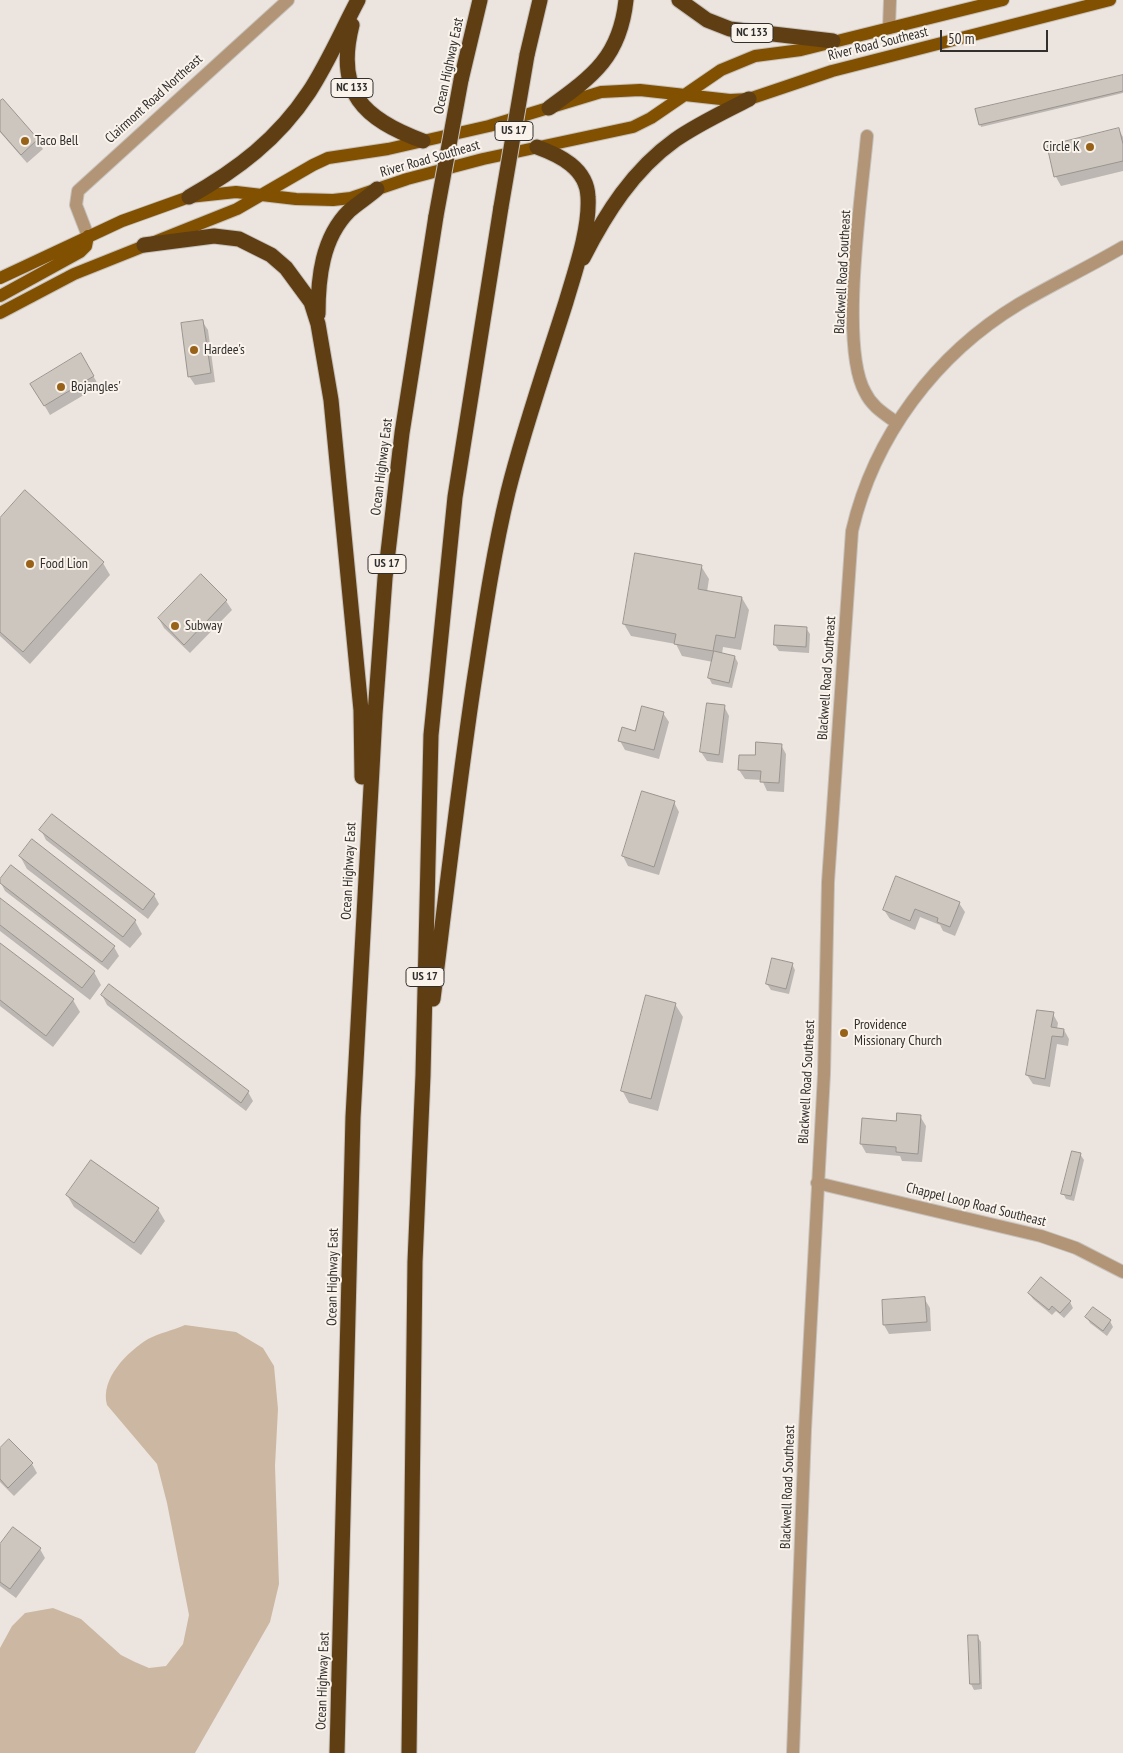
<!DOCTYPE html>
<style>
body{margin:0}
#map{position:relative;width:1123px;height:1753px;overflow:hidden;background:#ece5df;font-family:"PT Sans Narrow",sans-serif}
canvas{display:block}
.scale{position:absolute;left:940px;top:30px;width:108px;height:22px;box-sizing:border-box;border:2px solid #322f2d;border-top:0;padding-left:6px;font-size:15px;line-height:18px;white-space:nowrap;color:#322f2d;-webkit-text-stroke:4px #f9f3ec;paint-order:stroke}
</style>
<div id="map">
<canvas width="1123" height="1753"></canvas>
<div class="scale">50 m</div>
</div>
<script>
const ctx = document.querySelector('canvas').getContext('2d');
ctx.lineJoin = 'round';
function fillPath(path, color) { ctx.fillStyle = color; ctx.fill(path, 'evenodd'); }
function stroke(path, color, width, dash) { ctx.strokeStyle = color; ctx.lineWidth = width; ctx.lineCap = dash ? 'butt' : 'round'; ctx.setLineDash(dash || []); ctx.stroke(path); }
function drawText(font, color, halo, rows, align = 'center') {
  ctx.font = font + ' "PT Sans Narrow",sans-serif'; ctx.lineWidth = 4; ctx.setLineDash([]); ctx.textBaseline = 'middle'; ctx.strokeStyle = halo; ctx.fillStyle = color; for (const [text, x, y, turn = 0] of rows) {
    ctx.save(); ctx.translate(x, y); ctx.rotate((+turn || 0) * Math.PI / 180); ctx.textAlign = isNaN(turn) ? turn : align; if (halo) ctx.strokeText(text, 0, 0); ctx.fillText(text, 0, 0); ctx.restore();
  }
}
const green = new Path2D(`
 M 185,1325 L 236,1332 L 263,1348 L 274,1366 L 278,1409 L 275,1466 L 279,1584 L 270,1622 L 195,1753 L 0,1753 L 0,1648 L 12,1626 L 25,1613 L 53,1608 L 81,1619 L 121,1655 L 135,1662 L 149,1668 L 166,1666 L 183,1644 L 189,1615 L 167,1503 L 157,1464 L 107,1405 C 100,1379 127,1352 148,1339 C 159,1333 174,1330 185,1325 Z`);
const shadow = new Path2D(`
 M 1123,76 L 1123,93 L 981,127 L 980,124 Z
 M 3,100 L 43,149 L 27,163 L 0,132 L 0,103 Z
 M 1119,130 L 1123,137 L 1123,171 L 1061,186 L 1056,177 Z
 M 202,321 L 208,330 L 215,382 L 195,385 L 189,376 Z
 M 81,355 L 99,386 L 50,415 L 32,384 Z
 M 0,519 L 103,563 L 110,575 L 30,664 L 0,636 Z
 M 701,566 L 709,579 L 707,592 L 742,598 L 749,610 L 741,650 L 723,647 L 722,654 L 735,657 L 738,663 L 732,688 L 712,684 L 709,678 L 713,662 L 682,656 L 676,644 L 631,636 L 624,624 Z
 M 201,576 L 226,601 L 232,610 L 190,653 L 164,628 L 159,619 Z
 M 806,628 L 810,634 L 809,653 L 779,651 L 775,645 Z
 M 724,706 L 729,716 L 723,763 L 707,761 L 701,752 Z
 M 663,713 L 669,722 L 659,759 L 625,750 L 620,741 Z
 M 781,745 L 786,754 L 784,792 L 767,791 L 762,780 L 745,779 L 739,770 L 756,757 Z
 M 643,793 L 674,802 L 679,812 L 659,875 L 628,866 L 623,856 Z
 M 41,830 L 154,895 L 159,904 L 148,919 L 46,840 Z
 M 20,856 L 135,921 L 142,934 L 130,948 L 27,869 Z
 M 0,881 L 114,947 L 119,956 L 108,970 L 5,891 Z
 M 0,900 L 94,972 L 101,985 L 90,1000 L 0,931 Z
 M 959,903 L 965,912 L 955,936 L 943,931 L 940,925 L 920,917 L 915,930 L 890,919 L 884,910 Z
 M 0,944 L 73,1000 L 80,1012 L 53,1047 L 0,1006 Z
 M 792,964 L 795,970 L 789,994 L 771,990 L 767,984 Z
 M 102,995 L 248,1092 L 253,1101 L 246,1111 L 107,1005 Z
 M 675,1004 L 683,1017 L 658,1111 L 629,1103 L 622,1090 Z
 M 1053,1014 L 1058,1023 L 1057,1029 L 1064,1030 L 1069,1039 L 1068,1046 L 1057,1044 L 1050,1087 L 1033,1084 L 1027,1075 Z
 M 920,1116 L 926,1126 L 922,1162 L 902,1161 L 900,1156 L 866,1153 L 861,1144 L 898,1122 Z
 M 1080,1154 L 1084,1160 L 1074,1201 L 1066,1199 L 1063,1193 Z
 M 67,1195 L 158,1209 L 165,1221 L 141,1255 L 74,1207 Z
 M 1029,1293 L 1070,1302 L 1073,1308 L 1064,1318 L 1056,1311 L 1052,1315 L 1033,1299 Z
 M 924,1298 L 930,1308 L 931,1331 L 889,1334 L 884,1325 Z
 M 1087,1318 L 1110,1321 L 1113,1327 L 1107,1336 L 1090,1323 Z
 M 0,1450 L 32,1464 L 37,1473 L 14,1496 L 0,1482 Z
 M 0,1546 L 40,1549 L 45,1558 L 16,1598 L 0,1586 Z
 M 977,1636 L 981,1642 L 982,1689 L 974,1690 L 971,1684 Z`);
const building = new Path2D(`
 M 1123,75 L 1123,91 L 979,125 L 975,109 Z
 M 3,99 L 38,139 L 21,155 L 0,131 L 0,101 Z
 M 1119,128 L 1123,144 L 1123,161 L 1054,177 L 1047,146 Z
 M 203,320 L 211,373 L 188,377 L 181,323 Z
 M 81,353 L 94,376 L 44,406 L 30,384 Z
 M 25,490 L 104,562 L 23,652 L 0,632 L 0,518 Z
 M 635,553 L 702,565 L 698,589 L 742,597 L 735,638 L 716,635 L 713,651 L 674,644 L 676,634 L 623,624 Z
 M 201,574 L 227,600 L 184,645 L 158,618 Z
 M 775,625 L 807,627 L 806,647 L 774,645 Z
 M 714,651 L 735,656 L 729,683 L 708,678 Z
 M 707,703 L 725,705 L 719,755 L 700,752 Z
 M 642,706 L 664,712 L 654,750 L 618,741 L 622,727 L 635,731 Z
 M 756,742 L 782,744 L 779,783 L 760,782 L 761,771 L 738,770 L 739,755 L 755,755 Z
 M 642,791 L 675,801 L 654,867 L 622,856 Z
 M 52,814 L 155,894 L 143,910 L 39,830 Z
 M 32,839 L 136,920 L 123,937 L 19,856 Z
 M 11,865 L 115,946 L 102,962 L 0,883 L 0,879 Z
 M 896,876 L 960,902 L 950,927 L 937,922 L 938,918 L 915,909 L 910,921 L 883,910 Z
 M 0,898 L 95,971 L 82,988 L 0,925 Z
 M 0,943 L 74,999 L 46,1036 L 0,1000 Z
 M 772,958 L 793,963 L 786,989 L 766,984 Z
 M 109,984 L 249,1091 L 241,1103 L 101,995 Z
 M 646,995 L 676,1003 L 651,1099 L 621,1091 Z
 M 1037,1010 L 1054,1012 L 1051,1027 L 1064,1029 L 1063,1037 L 1052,1036 L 1045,1079 L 1026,1075 Z
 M 897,1113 L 921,1115 L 918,1154 L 896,1152 L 896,1147 L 860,1144 L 862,1118 L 896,1121 Z
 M 1072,1151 L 1081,1153 L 1071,1196 L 1061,1194 Z
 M 91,1160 L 159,1208 L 134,1243 L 66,1195 Z
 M 1041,1277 L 1071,1301 L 1060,1313 L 1052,1306 L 1049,1310 L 1028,1293 Z
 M 925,1297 L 927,1322 L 883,1325 L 882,1300 Z
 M 1093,1307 L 1111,1320 L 1103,1331 L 1085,1317 Z
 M 9,1439 L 33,1463 L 8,1488 L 0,1479 L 0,1448 Z
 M 13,1527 L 41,1548 L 10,1589 L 0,1582 L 0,1544 Z
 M 968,1635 L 978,1635 L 980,1684 L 970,1684 Z`);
const minor = new Path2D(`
 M 889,28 L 890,0
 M 867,136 C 862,193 839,346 865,392 C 872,407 885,414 897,423
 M 88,236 L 76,205 L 78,191 L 288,0
 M 817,1183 L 1041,1236 L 1076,1248 L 1123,1272
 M 793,1753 L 805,1430 L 824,1074 L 828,882 L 852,531 C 874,436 936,354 1019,304 C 1053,284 1089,267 1123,247`);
const major = new Path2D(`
 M 0,278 L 122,221 L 189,197 L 236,192 L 296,199 L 333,200 L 351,198 L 407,179 L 483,159 L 633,127 L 651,118 L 721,70 L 755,56 L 801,50 L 1003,0
 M 0,296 L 80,252 L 86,246 L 88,236
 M 0,313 L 74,274 L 237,209 L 313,165 L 328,158 L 388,149 L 489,126 L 601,92 L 640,90 L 730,100 L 749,99 L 832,71 L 1110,0`);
const highway = new Path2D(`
 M 679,0 L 707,20 L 730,29 L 833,41
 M 352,25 C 335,92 363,119 423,141
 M 527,55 L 540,0
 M 461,80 L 480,0
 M 549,108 C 593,76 620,57 626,0
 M 189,197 C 237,170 278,139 309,92 C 328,63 342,30 358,0
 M 144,245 L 214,236 L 239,239 L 271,255 L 286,268 L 311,302 L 318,324 L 331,400 L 361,710 L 362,777
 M 583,258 C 606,213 633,170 675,140 C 698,124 724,112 749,99
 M 318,314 C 318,278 322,238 349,211 C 358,203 368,197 377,189
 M 433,999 C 447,889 459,779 476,669 C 485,610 494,550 508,492 C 524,428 546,365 566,302 C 575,271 590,229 588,197 C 587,168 559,155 537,147
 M 337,1753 L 353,1117 L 375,714 L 385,578 L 402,433 L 436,216
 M 409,1753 L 415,1262 L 423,1075 L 431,735 L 455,497 L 501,207`);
const highwayBridge = new Path2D(`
 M 501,207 L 527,55
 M 436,216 L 461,80`);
const markers = [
 [25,141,5,"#986219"],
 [1090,147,5,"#986219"],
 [194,350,5,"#986219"],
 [61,387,5,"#986219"],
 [30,564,5,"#986219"],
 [175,626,5,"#986219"],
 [844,1033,5,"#986219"]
];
const shields = [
 [752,33,42],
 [352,88,42],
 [514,131,38],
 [387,564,38],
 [425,977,38]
];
const shieldNames = [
 ["NC 133",752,33],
 ["NC 133",352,88],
 ["US 17",514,131],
 ["US 17",387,564],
 ["US 17",425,977]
];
const streetNames = [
 ["River Road Southeast",878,44,-14],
 ["Ocean Highway East",449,66,-78],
 ["Clairmont Road Northeast",154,99,-42],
 ["River Road Southeast",430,159,-16],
 ["Blackwell Road Southeast",843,272,-87],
 ["Ocean Highway East",382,467,-83],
 ["Blackwell Road Southeast",827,678,-86],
 ["Ocean Highway East",349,871,-87],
 ["Blackwell Road Southeast",807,1082,-87],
 ["Chappel Loop Road Southeast",976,1205,14],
 ["Ocean Highway East",333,1277,-89],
 ["Blackwell Road Southeast",788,1487,-88],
 ["Ocean Highway East",323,1681,-88]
];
const poiNames = [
 ["Taco Bell",35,141],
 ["Circle K",1080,147,"right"],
 ["Hardee's",204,350],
 ["Bojangles'",71,387],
 ["Food Lion",40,564],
 ["Subway",185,626],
 ["Providence",854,1025],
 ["Missionary Church",854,1041]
];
fillPath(green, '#ccb8a2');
fillPath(shadow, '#0003');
fillPath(building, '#ccc6bf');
stroke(building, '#9a948e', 1);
stroke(minor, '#c7c1bb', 14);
stroke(major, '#c7c1bb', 14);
stroke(highway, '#c7c1bb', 17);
stroke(minor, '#b19576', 12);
stroke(major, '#815001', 12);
stroke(highway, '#5f3e14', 15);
stroke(highwayBridge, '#c7c1bb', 17, []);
stroke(highwayBridge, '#5f3e14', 15);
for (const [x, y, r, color] of markers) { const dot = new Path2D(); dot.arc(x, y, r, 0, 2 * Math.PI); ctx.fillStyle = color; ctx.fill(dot); stroke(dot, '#f9f3ec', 2); }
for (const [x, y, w] of shields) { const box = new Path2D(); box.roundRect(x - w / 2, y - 9.5, w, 19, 4); ctx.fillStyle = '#f9f3ec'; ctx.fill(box); stroke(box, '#322f2d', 1); }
drawText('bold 12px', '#322f2d', null, shieldNames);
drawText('14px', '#322f2d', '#f9f3ec', streetNames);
drawText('14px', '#322f2d', '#f9f3ec', poiNames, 'left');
</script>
